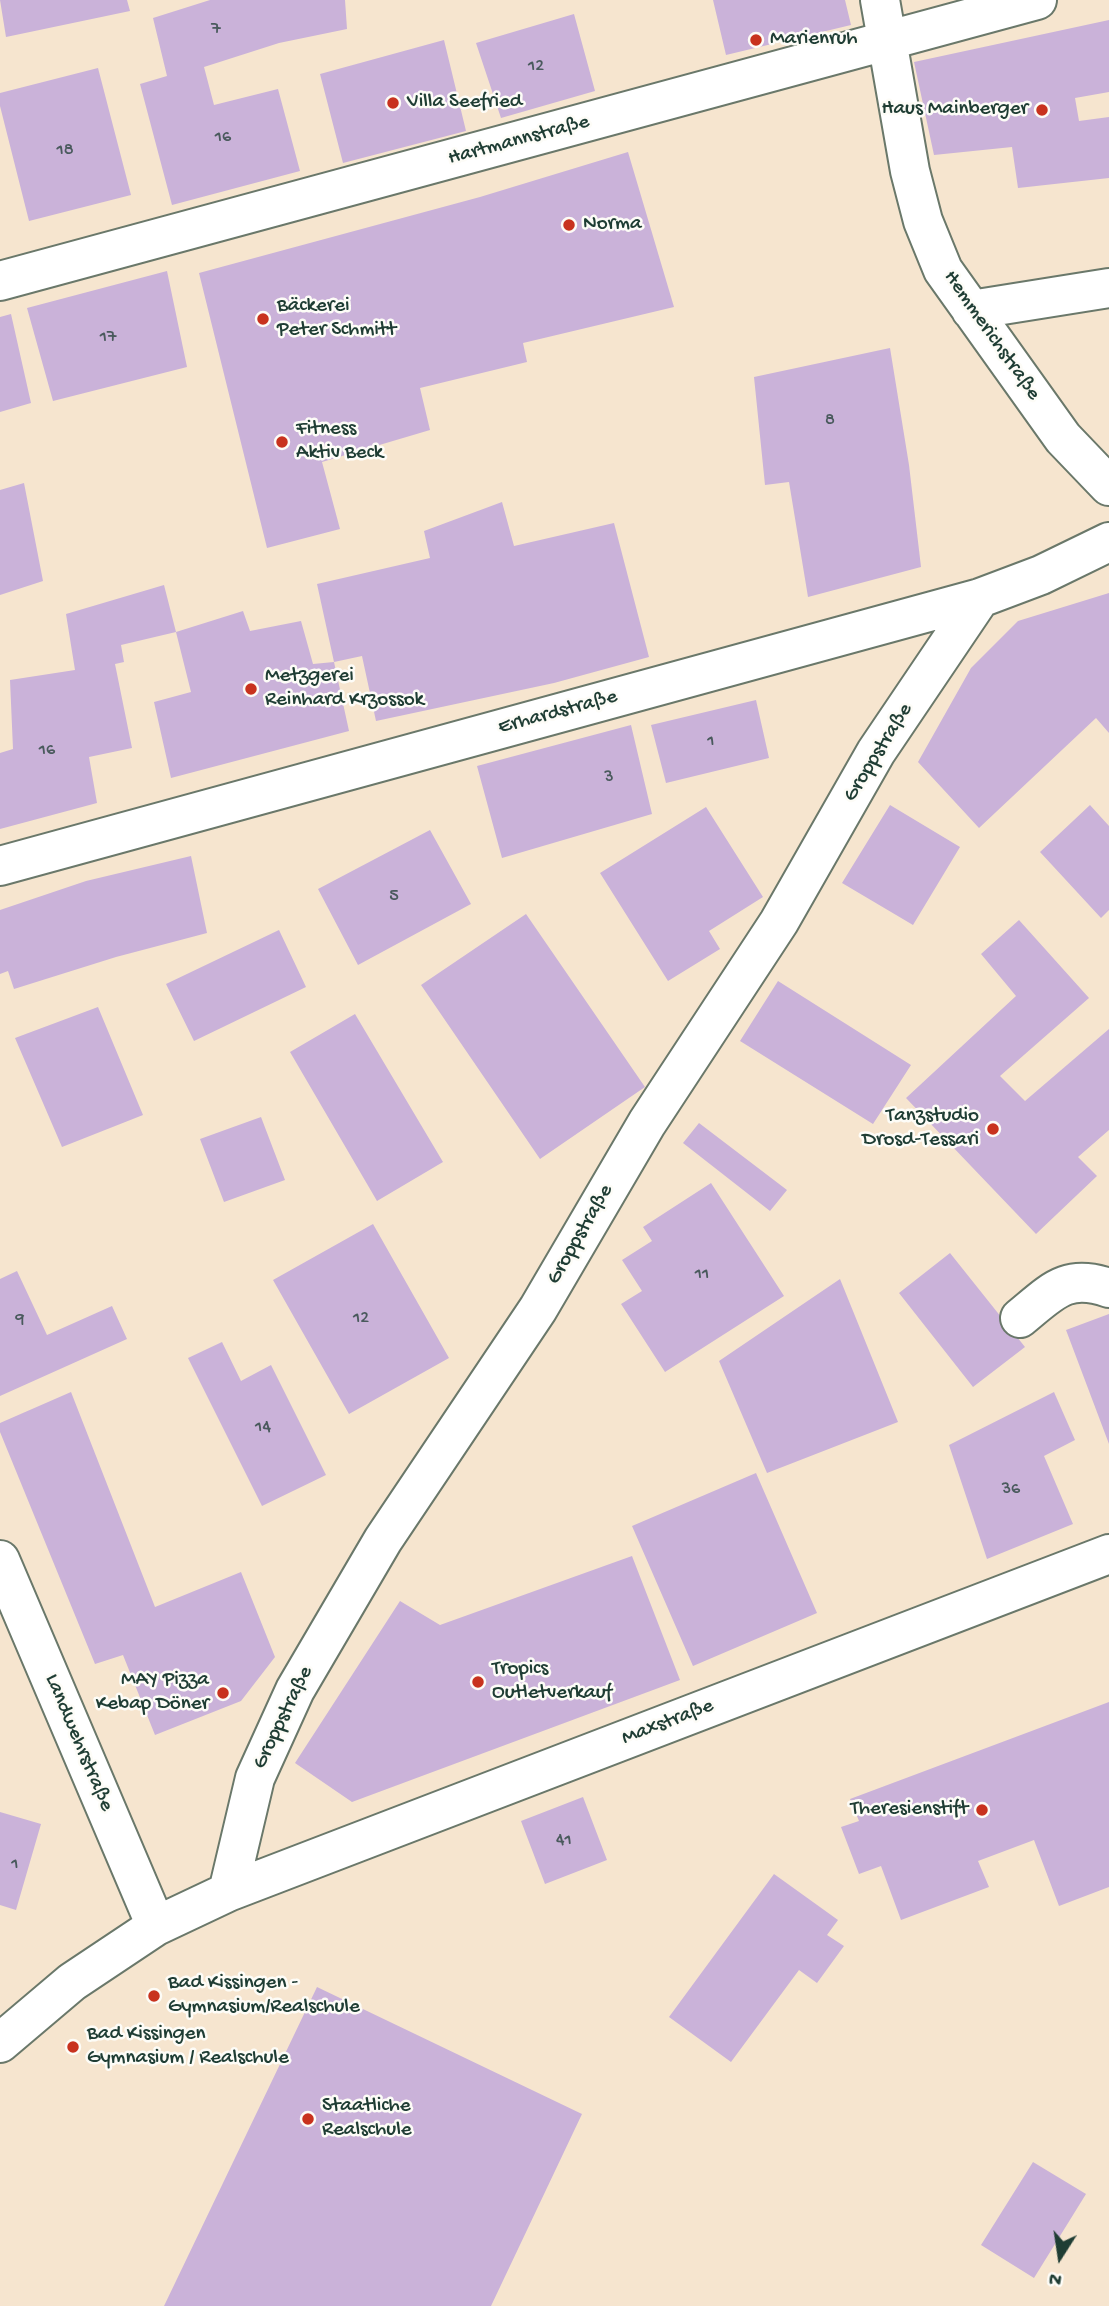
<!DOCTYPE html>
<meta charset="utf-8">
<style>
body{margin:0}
#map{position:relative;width:1109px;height:2306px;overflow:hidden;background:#f6e5cf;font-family:"Gochi Hand",sans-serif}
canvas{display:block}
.north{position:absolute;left:1025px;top:2222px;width:70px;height:70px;-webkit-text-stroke:5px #fdfcf7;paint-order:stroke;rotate:192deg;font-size:19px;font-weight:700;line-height:28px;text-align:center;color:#1f3d34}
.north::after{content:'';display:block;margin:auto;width:24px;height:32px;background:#1f3d34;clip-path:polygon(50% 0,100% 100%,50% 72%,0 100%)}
</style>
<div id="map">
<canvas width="1109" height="2306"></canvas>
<div class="north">N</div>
</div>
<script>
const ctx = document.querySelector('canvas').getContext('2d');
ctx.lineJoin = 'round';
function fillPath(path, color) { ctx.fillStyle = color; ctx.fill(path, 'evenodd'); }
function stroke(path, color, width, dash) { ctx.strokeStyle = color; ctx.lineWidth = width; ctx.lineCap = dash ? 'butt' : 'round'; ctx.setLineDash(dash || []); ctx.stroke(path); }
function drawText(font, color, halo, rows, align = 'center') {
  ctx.font = font + ' "Gochi Hand",sans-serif'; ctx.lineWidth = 5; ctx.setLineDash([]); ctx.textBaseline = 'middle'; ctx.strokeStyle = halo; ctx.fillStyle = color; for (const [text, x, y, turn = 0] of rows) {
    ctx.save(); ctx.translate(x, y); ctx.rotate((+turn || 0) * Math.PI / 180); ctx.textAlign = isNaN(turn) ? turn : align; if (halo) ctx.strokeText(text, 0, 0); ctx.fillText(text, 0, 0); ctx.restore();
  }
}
const building = new Path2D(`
 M 0,0 L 127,0 L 130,11 L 6,37 Z
 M 210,0 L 345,0 L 347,29 L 279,43 L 204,67 L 214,105 L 278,89 L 300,171 L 172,205 L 140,84 L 167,76 L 153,18 Z
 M 713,0 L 845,0 L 851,25 L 726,55 Z
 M 574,14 L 595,91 L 501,118 L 476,43 Z
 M 1109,20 L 1109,92 L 1075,98 L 1079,121 L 1109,117 L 1109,178 L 1018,188 L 1012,147 L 934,155 L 914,62 Z
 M 444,40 L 466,131 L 343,163 L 320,74 Z
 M 98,68 L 131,195 L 29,221 L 0,106 L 0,93 Z
 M 628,152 L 674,307 L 523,343 L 527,362 L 420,388 L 430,430 L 322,462 L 340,529 L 267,548 L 199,273 L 480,197 Z
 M 167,271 L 187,367 L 53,401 L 27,308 Z
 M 11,314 L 31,403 L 0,412 L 0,317 Z
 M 890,348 L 909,465 L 921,567 L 808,597 L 789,482 L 765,485 L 754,377 Z
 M 24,483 L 43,581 L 0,595 L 0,490 Z
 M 502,502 L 514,546 L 614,523 L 649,657 L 554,683 L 376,721 L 362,656 L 334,662 L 317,584 L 430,558 L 424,531 Z
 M 164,585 L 176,632 L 121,645 L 124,662 L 115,664 L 132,748 L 89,757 L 97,803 L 0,829 L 0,753 L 13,749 L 10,680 L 75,670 L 66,614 Z
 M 1109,593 L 1109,733 L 1096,718 L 979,828 L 918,762 L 971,668 L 1018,621 Z
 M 243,611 L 250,631 L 301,621 L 313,664 L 334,662 L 349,731 L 171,778 L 154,702 L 191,692 L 176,632 Z
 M 756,700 L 769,758 L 666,783 L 651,725 Z
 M 631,725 L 652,814 L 502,858 L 477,766 Z
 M 890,805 L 960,847 L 913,925 L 842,883 Z
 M 1090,805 L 1109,826 L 1109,910 L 1101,918 L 1040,852 Z
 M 706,807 L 763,897 L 709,931 L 720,949 L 668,981 L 600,873 Z
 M 430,830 L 471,904 L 358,965 L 318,889 Z
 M 191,856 L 207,933 L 116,957 L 14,989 L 8,971 L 0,974 L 0,910 L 86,881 Z
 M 526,914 L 645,1087 L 540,1159 L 421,985 Z
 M 1019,920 L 1089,998 L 1000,1076 L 1025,1101 L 1109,1029 L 1109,1130 L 1078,1157 L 1097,1176 L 1036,1234 L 906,1098 L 1016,996 L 981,954 Z
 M 279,930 L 306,987 L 194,1041 L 166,984 Z
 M 778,981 L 911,1065 L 873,1124 L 740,1041 Z
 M 98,1007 L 143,1115 L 62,1147 L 15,1038 Z
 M 355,1014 L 443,1162 L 377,1201 L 290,1052 Z
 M 261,1117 L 285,1180 L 224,1202 L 200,1139 Z
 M 699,1123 L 787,1190 L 770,1211 L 683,1143 Z
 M 711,1183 L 784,1296 L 665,1372 L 621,1304 L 642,1291 L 622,1260 L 652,1241 L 643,1227 Z
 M 373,1224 L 449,1358 L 349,1414 L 273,1280 Z
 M 950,1253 L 1025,1347 L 973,1387 L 899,1293 Z
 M 17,1271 L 47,1335 L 112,1306 L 127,1339 L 0,1396 L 0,1279 Z
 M 840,1279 L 898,1422 L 767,1473 L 719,1361 Z
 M 1109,1314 L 1109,1444 L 1066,1330 Z
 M 222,1342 L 241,1381 L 271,1365 L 326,1475 L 262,1506 L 188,1358 Z
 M 71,1392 L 155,1607 L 241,1572 L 275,1657 L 241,1701 L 155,1735 L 123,1655 L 95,1664 L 0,1432 L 0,1423 Z
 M 1054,1392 L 1075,1440 L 1044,1456 L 1073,1524 L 987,1559 L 949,1445 Z
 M 756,1473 L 817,1613 L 693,1666 L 632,1526 Z
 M 632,1556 L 680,1680 L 352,1802 L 295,1763 L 400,1601 L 440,1625 Z
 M 1109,1702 L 1109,1887 L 1059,1906 L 1034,1840 L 978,1861 L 989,1887 L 901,1920 L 881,1866 L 859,1874 L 841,1827 L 859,1821 L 850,1799 Z
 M 583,1797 L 607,1860 L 545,1884 L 521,1821 Z
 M 0,1812 L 41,1824 L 16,1910 L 0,1905 Z
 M 774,1874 L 838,1920 L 827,1935 L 844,1946 L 817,1983 L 799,1970 L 731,2062 L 669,2017 Z
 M 317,1987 L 582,2114 L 491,2306 L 164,2306 Z
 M 1033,2162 L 1086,2194 L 1034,2278 L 981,2245 Z`);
const minor = new Path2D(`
 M 880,0 L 910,171 L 923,221 L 943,270 L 1063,438 L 1109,486
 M 0,281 L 1037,0
 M 971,310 L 1109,288
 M 0,866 L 980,598 L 1041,575 L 1109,542
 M 1020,1318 C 1052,1292 1066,1273 1109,1288
 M 0,1560 L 156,1926
 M 228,1892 L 255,1778 L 295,1690 L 383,1540 L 538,1309 L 647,1123 L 779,922 L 876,752 L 980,598
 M 0,2043 L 72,1982 L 156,1926 L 228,1892 L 1109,1554`);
const markers = [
 [756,40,7,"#c8321e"],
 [393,103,7,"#c8321e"],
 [1042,110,7,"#c8321e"],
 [569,225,7,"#c8321e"],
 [263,319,7,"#c8321e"],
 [282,442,7,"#c8321e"],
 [251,689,7,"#c8321e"],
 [993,1129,7,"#c8321e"],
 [478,1682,7,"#c8321e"],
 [223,1693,7,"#c8321e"],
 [982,1810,7,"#c8321e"],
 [154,1996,7,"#c8321e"],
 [73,2047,7,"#c8321e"],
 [308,2119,7,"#c8321e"]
];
const numberNames = [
 ["7",216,30],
 ["12",536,67],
 ["16",223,138],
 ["18",65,151],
 ["17",108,338],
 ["8",830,421],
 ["1",711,742],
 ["16",47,751],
 ["3",609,778],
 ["5",394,897],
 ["11",702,1275],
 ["12",361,1319],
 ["9",20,1320],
 ["14",263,1428],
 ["36",1011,1490],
 ["41",564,1841],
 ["1",15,1865]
];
const poiNames = [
 ["Marienruh",770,40],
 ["Villa Seefried",407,103],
 ["Haus Mainberger",1028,110,"right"],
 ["Norma",583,225],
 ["Bäckerei",277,307],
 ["Peter Schmitt",277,331],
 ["Fitness",296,430],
 ["Aktiv Beck",296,454],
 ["Metzgerei",265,677],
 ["Reinhard Krzossok",265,701],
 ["Tanzstudio",979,1117,"right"],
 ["Drosd-Tessari",979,1141,"right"],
 ["Tropics",492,1670],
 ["Outletverkauf",492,1694],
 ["MAY Pizza",209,1681,"right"],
 ["Kebap Döner",209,1705,"right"],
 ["Theresienstift",968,1810,"right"],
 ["Bad Kissingen -",168,1984],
 ["Gymnasium/Realschule",168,2008],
 ["Bad Kissingen",87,2035],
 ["Gymnasium / Realschule",87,2059],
 ["Staatliche",322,2107],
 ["Realschule",322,2131]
];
const streetNames = [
 ["Hartmannstraße",519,141,-15],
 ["Hemmerichstraße",991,336,55],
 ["Erhardstraße",558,713,-15],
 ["Groppstraße",879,753,-58],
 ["Groppstraße",581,1235,-60],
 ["Groppstraße",284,1718,-64],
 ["Maxstraße",668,1723,-21],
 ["Landwehrstraße",78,1743,67]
];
fillPath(building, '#cab2d9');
stroke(minor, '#6a786a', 42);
stroke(minor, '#fff', 38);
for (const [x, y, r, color] of markers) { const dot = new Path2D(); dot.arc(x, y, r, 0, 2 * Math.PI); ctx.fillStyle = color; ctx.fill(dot); stroke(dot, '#fdfcf7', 2.5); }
drawText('18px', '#4a5a5d', null, numberNames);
drawText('21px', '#1f3d34', '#fdfcf7', poiNames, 'left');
drawText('21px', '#1f3d34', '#fdfcf7', streetNames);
</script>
